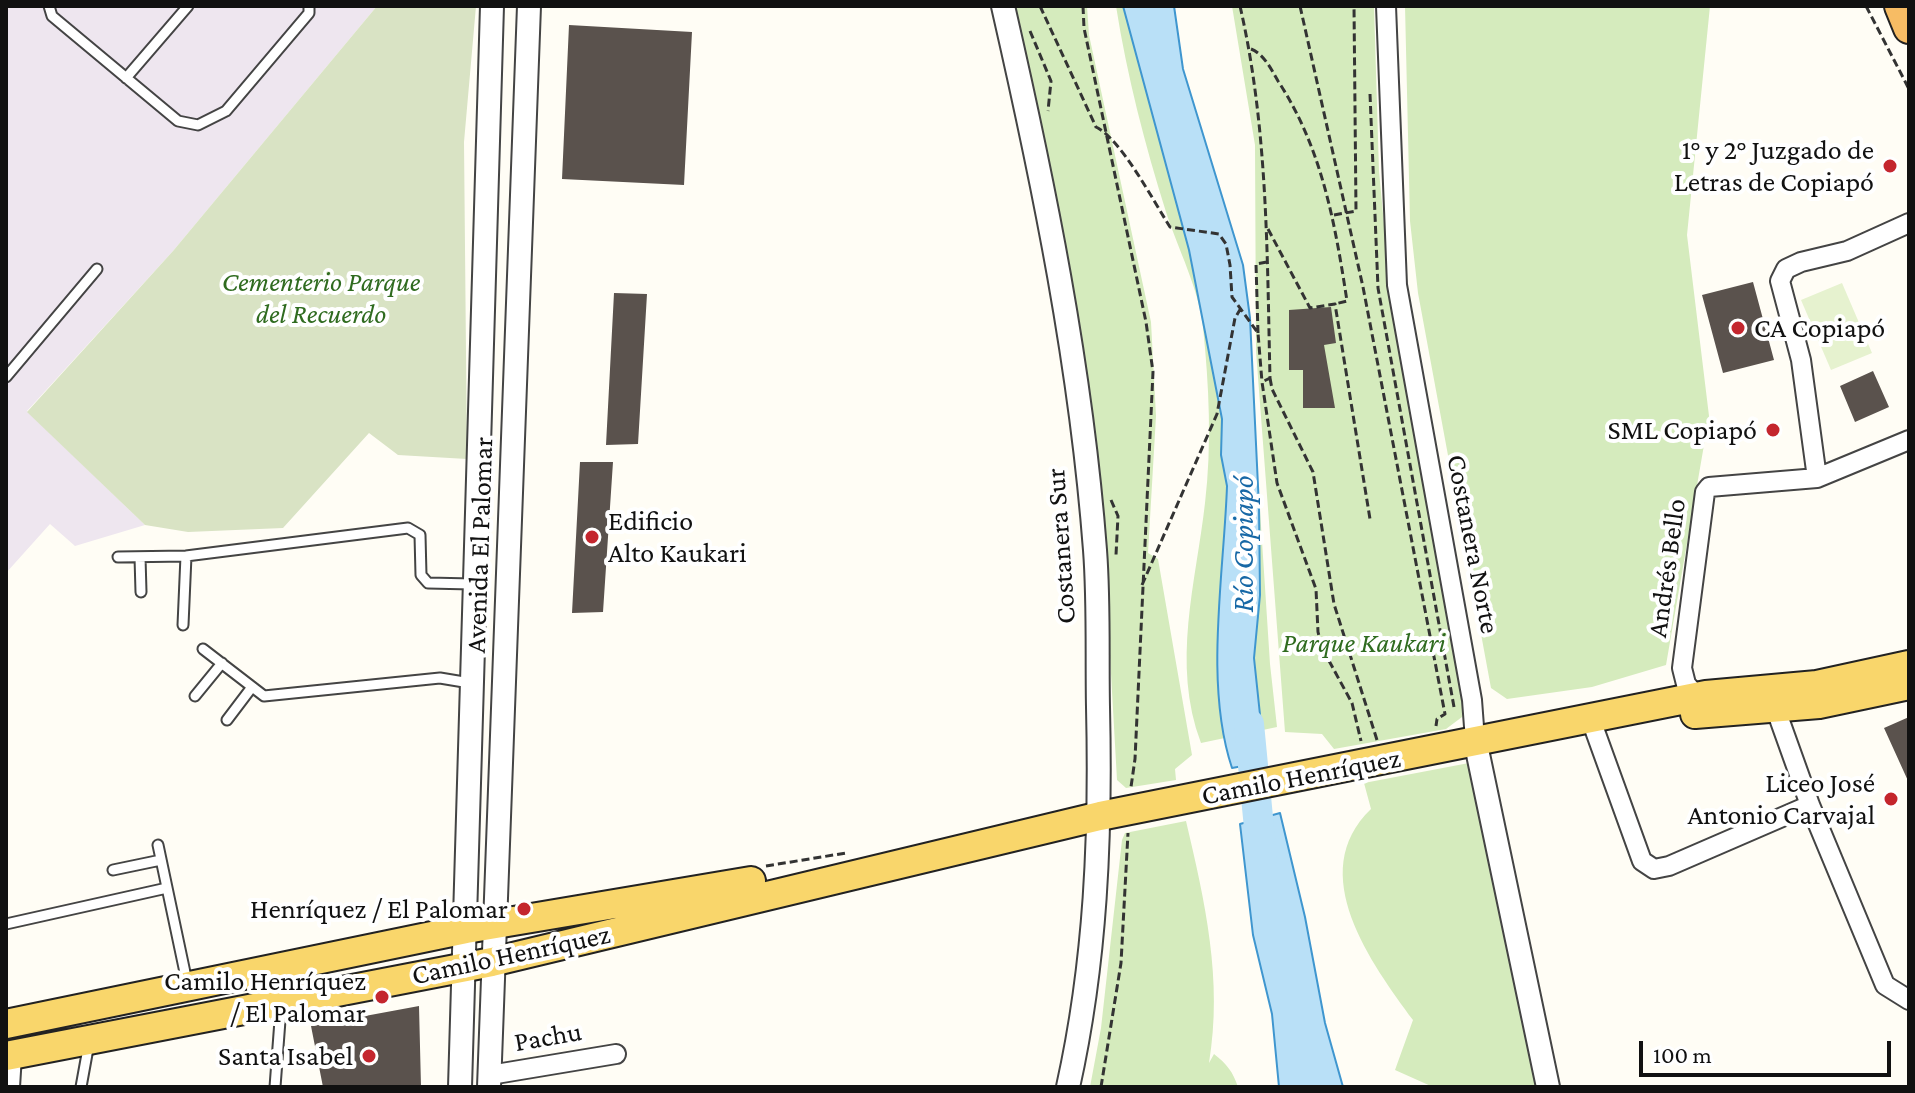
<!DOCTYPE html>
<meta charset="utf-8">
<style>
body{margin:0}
#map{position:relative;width:1915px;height:1093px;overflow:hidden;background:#fffdf5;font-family:"Crimson Pro",serif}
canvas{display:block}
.frame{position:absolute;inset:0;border:8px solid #111;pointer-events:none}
.scale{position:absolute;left:1639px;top:1041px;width:252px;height:36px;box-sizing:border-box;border:4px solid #111;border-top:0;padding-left:10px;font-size:24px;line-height:28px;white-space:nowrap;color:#111;-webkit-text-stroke:6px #fff;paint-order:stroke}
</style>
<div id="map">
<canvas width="1915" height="1093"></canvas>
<div class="frame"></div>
<div class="scale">100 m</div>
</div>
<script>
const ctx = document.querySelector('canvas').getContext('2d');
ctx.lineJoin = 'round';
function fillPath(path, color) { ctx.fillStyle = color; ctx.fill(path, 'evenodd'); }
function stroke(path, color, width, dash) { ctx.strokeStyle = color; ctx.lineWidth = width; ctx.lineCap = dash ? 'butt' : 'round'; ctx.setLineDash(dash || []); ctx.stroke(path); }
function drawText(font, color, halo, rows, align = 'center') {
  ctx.font = font + ' "Crimson Pro",serif'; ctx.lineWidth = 8; ctx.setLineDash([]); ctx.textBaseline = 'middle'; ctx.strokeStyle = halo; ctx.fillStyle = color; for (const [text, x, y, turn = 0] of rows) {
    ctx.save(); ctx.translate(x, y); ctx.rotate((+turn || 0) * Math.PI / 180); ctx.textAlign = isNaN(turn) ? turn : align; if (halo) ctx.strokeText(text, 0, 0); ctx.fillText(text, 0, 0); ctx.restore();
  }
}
const industrial = new Path2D(`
 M 6,6 L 377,6 L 173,251 L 27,411 L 145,525 L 75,546 L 50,524 L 6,573 Z`);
const green = new Path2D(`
 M 1008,6 L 1087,6 L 1089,35 L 1151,322 L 1156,416 L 1148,553 L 1158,559 L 1192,755 L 1175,769 L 1176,780 L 1126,788 L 1117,780 L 1106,585 Z
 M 1116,6 L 1169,6 L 1179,75 L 1250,357 L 1270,664 L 1277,727 L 1201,743 C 1171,663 1196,583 1205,503 C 1212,445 1209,386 1203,327 C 1199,289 1178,249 1166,212 C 1145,145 1127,76 1116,6 Z
 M 1232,6 L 1374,6 L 1379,171 L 1391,300 L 1464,705 L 1462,717 L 1446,729 L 1334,749 L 1322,734 L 1285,732 L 1256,351 L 1255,145 Z
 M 1405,6 L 1710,6 L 1687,235 L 1709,416 L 1666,665 L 1592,687 L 1507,699 L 1491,688 L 1418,293 L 1410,221 Z
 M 1469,763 L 1536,1087 L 1433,1087 L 1395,1070 L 1413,1020 C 1372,964 1304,873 1371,809 L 1364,783 Z
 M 1186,821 C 1205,902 1223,980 1209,1063 L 1214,1054 C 1227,1064 1233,1072 1238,1087 L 1090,1087 L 1101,1028 L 1122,840 L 1125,833 Z`);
const cemetery = new Path2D(`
 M 377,6 L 476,6 L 464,142 L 467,459 L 398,455 L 369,433 L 283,528 L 188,532 L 145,525 L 27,412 L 173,251 Z`);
const pitch = new Path2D(`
 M 1842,283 L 1872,353 L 1831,370 L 1801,300 Z`);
const water = new Path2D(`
 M 1123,6 L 1174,6 L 1183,69 L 1243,265 L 1250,318 L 1259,507 L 1260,595 L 1254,658 L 1265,762 L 1232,768 C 1204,684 1224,574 1227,486 L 1221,455 L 1222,419 L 1189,250 Z
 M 1280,813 L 1305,917 L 1325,1023 L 1343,1087 L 1279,1087 L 1272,1014 L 1253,935 L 1240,824 Z`);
const river = new Path2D(`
 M 1249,724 L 1262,859`);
const building = new Path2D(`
 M 569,25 L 692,32 L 684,185 L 562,179 Z
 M 1753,282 L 1774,360 L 1723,373 L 1702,295 Z
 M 614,293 L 647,294 L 638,444 L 606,445 Z
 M 1331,307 L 1336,343 L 1324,345 L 1335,408 L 1303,408 L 1303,370 L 1289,370 L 1289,310 Z
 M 1873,371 L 1889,407 L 1855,422 L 1840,386 Z
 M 580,462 L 613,462 L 603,612 L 572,613 Z
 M 1909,717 L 1909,783 L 1884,728 Z
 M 419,1006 L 421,1087 L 323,1087 L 311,1026 Z`);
const path = new Path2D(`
 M 1040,6 L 1096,127 C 1121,139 1154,202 1170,227 L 1219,234 L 1226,244 L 1230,265 L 1232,297 L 1258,333 L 1262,382
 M 1083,6 L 1084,28 L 1146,322 L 1153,372 L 1135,759 L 1131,787
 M 1240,6 C 1268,128 1267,254 1270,378 L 1262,382 L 1277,483 L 1316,589 L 1318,632 L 1322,648 L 1352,703 L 1361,741
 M 1300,6 L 1363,287 L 1445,714 L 1437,719 L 1436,726
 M 1866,6 L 1909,89
 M 1030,31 L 1051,81 L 1048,111
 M 1251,49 C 1264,54 1271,69 1278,81 C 1322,148 1335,223 1347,301 L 1335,304
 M 1370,94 L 1378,288 L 1454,707
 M 1334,215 L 1356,211 L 1354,6
 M 1268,229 L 1310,308 L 1335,304 L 1370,519
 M 1258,333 L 1256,264 L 1267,262
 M 1270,378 L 1272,389 L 1313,472 L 1334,604 L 1377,740
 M 1111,500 L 1118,516 L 1116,555
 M 1142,585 L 1217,414 L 1235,318 L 1241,308
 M 766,866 L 846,853
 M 1101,1087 L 1121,963 L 1128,833`);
const service = new Path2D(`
 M 49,6 L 52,16 L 178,121 L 198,125 L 226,111 L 309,13 L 309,6
 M 126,78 L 188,6
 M 6,377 L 97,269
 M 118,557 L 186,556 L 408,528 L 420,535 L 421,575 L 428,583 L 472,584
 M 140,557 L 141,592
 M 183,625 L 186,556
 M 203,649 L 264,696 L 440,678 L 470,683
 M 195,696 L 222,663
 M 227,720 L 252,687
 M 158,845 L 187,982
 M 113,870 L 161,860
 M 6,924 L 167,888
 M 81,1087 L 89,1043
 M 275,1087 L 281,1007`);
const minor = new Path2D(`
 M 1386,6 L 1397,285 L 1472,700 L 1475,740
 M 1817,478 L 1801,360 L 1780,281 L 1786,269 L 1801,262 L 1847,251 L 1909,223
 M 1779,701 L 1776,710 L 1810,805 L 1885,985 L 1909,1000
 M 1702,702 L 1686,684 L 1682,668 L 1705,492 L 1709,487 L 1817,478 L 1909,440
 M 1591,720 L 1642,861 L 1654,869 L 1669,866 L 1810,805
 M 490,1075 L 616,1054
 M 10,1087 L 12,1055`);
const tertiary = new Path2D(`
 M 1003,6 C 1044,185 1081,366 1095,550 C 1099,602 1097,655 1098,707 C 1101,836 1096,961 1068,1087
 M 1475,740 L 1548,1087
 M 460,1087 L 492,6
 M 489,1087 L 529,6`);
const primary = new Path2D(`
 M 1695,714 L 1819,704 L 1909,685
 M 6,1024 L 466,929 L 751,881
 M 6,1056 L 492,962 L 1100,816 L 1706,695 L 1817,685 L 1909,665`);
const trunk = new Path2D(`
 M 1900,6 L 1909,28`);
const markers = [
 [1890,166,8,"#c4262e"],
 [1738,328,8,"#c4262e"],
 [1773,430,8,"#c4262e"],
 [592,537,8,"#c4262e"],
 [1891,799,8,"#c4262e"],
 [524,909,8,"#c4262e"],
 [382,997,8,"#c4262e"],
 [369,1056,8,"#c4262e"]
];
const poiNames = [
 ["1° y 2° Juzgado de",1874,150],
 ["Letras de Copiapó",1874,182],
 ["CA Copiapó",1754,328,"left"],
 ["SML Copiapó",1757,430],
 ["Edificio",608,521,"left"],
 ["Alto Kaukari",608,553,"left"],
 ["Liceo José",1875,783],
 ["Antonio Carvajal",1875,815],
 ["Henríquez / El Palomar",508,909],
 ["Camilo Henríquez",366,981],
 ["/ El Palomar",366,1013],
 ["Santa Isabel",353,1056]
];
const parkNames = [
 ["Cementerio Parque",321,282],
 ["del Recuerdo",321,314],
 ["Parque Kaukari",1364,643]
];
const streetNames = [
 ["Costanera Norte",1473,544,79],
 ["Avenida El Palomar",480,545,-88],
 ["Costanera Sur",1061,546,-94],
 ["Andrés Bello",1667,568,-82],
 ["Camilo Henríquez",1301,777,-11],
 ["Camilo Henríquez",511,955,-12],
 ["Pachu",548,1037,-10]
];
const waterNames = [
 ["Río Copiapó",1244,544,-90]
];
fillPath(industrial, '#eee6ef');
fillPath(green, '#d5ebbd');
fillPath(cemetery, '#d9e3c4');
fillPath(pitch, '#e6f2cf');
fillPath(water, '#b9e0f7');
stroke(water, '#3f96cf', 2);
stroke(river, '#b9e0f7', 30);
fillPath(building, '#5a524d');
stroke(service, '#444', 13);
stroke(minor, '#444', 22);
stroke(tertiary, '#444', 26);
stroke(primary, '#222', 32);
stroke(trunk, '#222', 34);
stroke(path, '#333', 3, [8, 4]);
stroke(service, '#fff', 9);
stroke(minor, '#fff', 18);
stroke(tertiary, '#fff', 22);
stroke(primary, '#f9d66b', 28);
stroke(trunk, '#f7bc64', 30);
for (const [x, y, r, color] of markers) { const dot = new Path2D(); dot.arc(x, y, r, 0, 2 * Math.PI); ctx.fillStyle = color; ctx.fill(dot); stroke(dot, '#fff', 3); }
drawText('28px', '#111', '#fff', poiNames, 'right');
drawText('italic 28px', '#2f6b1f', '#fff', parkNames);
drawText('28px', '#111', '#fff', streetNames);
drawText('italic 30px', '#1768a6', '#fff', waterNames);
</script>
